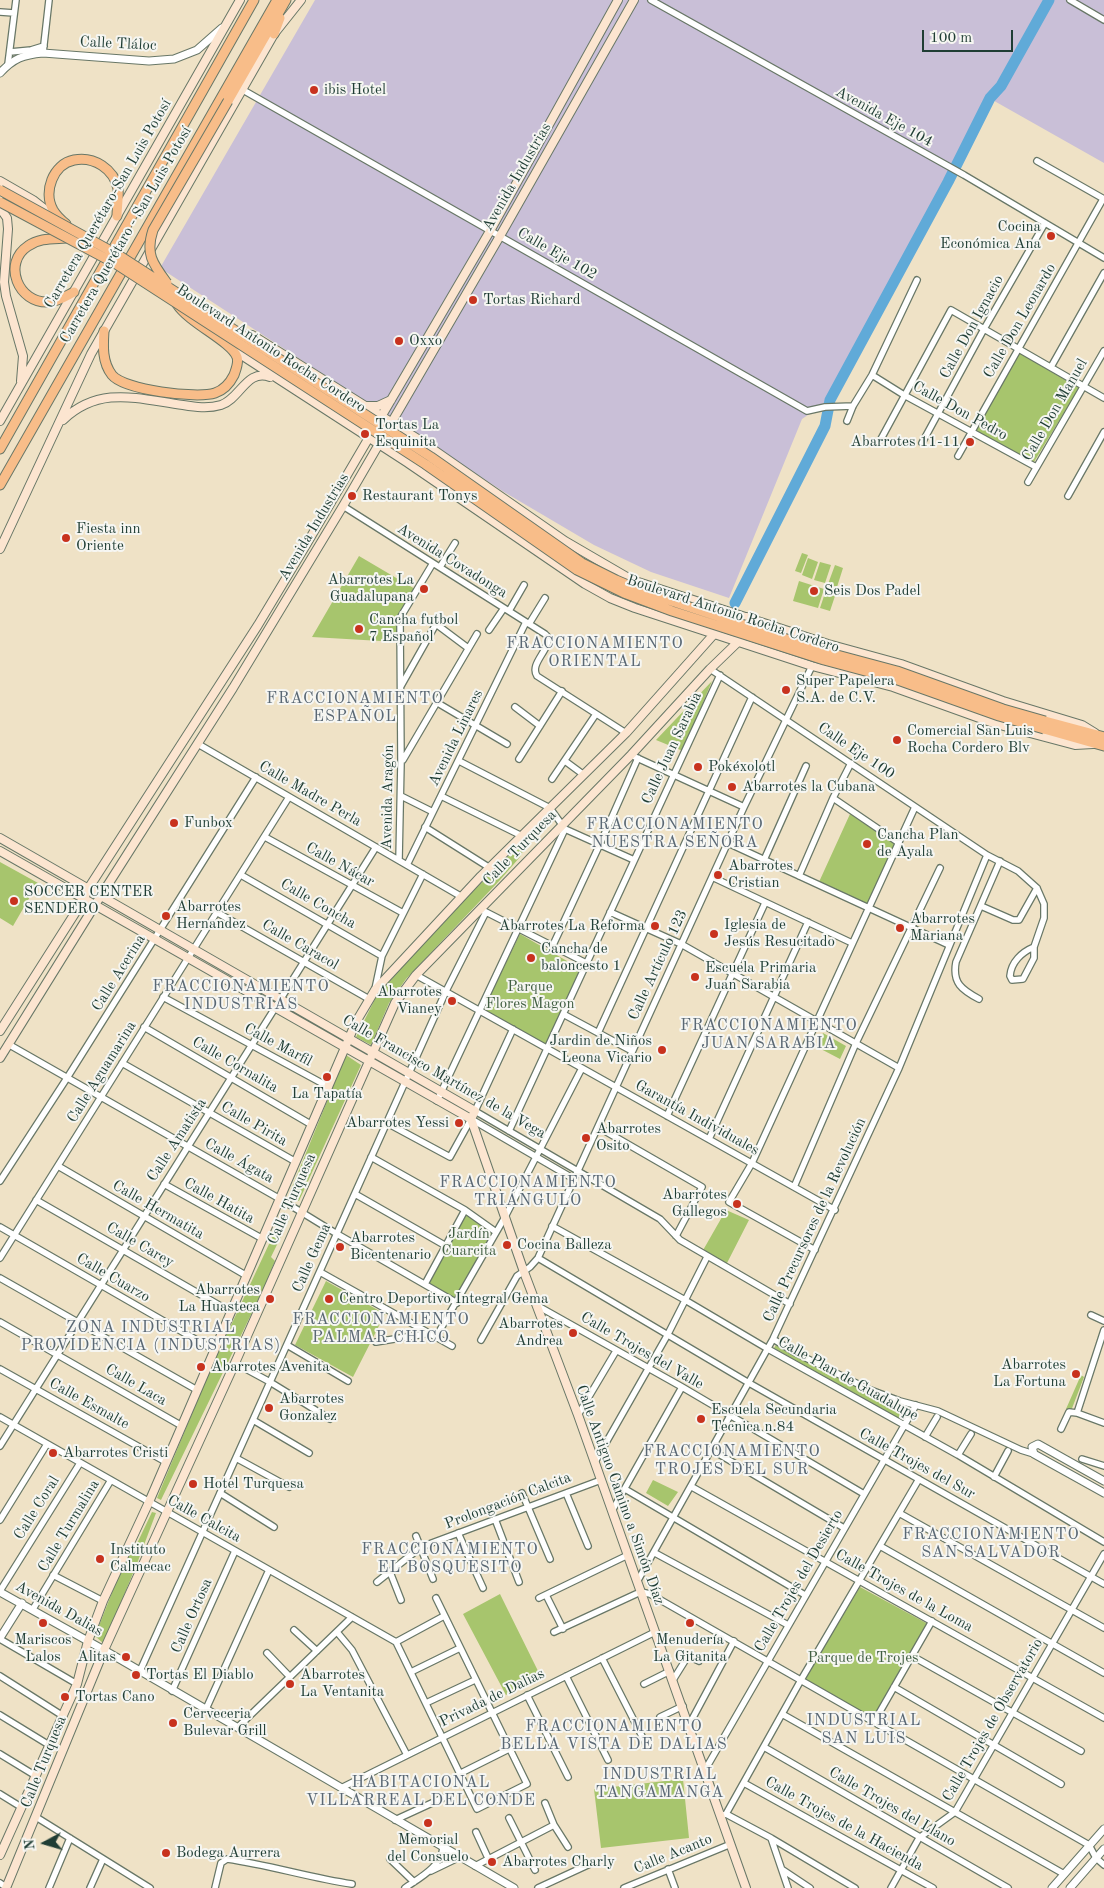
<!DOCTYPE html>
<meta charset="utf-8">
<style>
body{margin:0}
#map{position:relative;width:1104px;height:1888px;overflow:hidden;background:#efe2c6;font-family:"Old Standard TT",serif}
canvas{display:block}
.north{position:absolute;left:20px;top:1818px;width:50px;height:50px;-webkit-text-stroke:4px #f6f6f2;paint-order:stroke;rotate:264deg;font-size:14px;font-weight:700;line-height:20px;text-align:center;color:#1f3d34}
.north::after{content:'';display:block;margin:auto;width:18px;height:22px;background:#1f3d34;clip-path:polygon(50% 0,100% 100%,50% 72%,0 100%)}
.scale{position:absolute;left:922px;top:30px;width:91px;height:22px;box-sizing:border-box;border:2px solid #1f3d34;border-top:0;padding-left:6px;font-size:15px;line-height:18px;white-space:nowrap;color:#1f3d34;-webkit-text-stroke:4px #f6f6f2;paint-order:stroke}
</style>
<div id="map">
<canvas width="1104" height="1888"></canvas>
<div class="north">N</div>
<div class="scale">100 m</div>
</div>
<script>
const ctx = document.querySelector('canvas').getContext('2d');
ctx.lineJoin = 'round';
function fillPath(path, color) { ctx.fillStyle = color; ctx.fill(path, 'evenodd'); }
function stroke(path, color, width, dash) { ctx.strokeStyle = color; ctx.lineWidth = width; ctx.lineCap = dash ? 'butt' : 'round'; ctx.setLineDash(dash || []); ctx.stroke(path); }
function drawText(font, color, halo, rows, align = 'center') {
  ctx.font = font + ' "Old Standard TT",serif'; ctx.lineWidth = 4; ctx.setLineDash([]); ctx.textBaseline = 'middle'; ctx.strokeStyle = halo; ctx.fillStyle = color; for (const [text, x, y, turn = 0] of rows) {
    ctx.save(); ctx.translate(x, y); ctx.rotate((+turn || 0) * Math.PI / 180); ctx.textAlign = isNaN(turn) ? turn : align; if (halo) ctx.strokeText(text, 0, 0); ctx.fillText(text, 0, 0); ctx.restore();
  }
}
const industrial = new Path2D(`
 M 315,0 L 1104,0 L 1104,163 L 989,98 L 948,182 L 830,400 L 802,419 L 729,598 L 651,572 L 594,545 L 504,492 L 160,268 Z`);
const green = new Path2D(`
 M 1019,353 L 1079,388 L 1034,462 L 972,431 Z
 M 802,553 L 808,555 L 801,573 L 795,571 Z
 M 359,556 L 415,589 L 397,618 L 398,642 L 312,637 Z
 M 808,558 L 818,562 L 812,579 L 802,575 Z
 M 820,562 L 831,565 L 825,583 L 814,580 Z
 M 835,565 L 843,568 L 837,587 L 828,584 Z
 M 799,581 L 824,589 L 818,608 L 793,601 Z
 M 826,590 L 836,593 L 830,611 L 820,608 Z
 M 712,681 L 683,751 L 656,740 Z
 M 850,814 L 895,844 L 867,905 L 819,882 Z
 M 549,816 L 554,819 L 524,849 L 520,857 L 500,880 L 406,979 L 389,1003 L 371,1045 L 356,1037 L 376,997 L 402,967 L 450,914 Z
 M 0,862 L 38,883 L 13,926 L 0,918 Z
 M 520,934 L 581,969 L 547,1046 L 483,1010 Z
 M 823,1033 L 846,1046 L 840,1059 L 817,1047 Z
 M 346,1055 L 361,1065 L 299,1201 L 288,1197 Z
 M 726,1210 L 749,1220 L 726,1265 L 702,1252 Z
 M 284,1212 L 290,1218 L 271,1257 L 275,1261 L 263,1290 L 161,1500 L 157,1498 L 211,1368 Z
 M 465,1212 L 495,1232 L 457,1300 L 427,1284 Z
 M 326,1281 L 385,1314 L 353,1377 L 295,1345 Z
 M 776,1345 L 907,1410 L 900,1419 L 774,1348 Z
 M 1081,1375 L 1084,1377 L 1071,1411 L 1066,1409 Z
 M 653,1480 L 678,1492 L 668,1506 L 646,1493 Z
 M 152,1512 L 156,1513 L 138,1561 L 104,1644 L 95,1636 L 126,1557 L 132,1554 Z
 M 860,1587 L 928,1624 L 873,1718 L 805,1679 Z
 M 500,1594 L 540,1675 L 506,1695 L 463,1614 Z
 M 683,1779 L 689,1838 L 601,1848 L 594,1789 Z`);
const river = new Path2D(`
 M 735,603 L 825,426 L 830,400 L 948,182 L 990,98 L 1001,86 L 1049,0`);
const minor = new Path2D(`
 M 651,0 L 964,175 L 1104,258
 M 1070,0 L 1104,20
 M 0,12 L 14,13
 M 10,52 L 31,50 L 44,46
 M 43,53 L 49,0
 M 8,64 L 16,0
 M 243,90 L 807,411 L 825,407 L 853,406
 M 1037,161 L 1104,199
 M 1051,367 L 1104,273
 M 872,375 L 904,395 L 1036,467
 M 847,421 L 853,406 L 872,375 L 917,280
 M 881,439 L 951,310 L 1104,398
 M 922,443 L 984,329 L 1045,223
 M 958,456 L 1103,199
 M 1028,482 L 1104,351
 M 1068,496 L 1104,432
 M 343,506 L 545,634 L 548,637 C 550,650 529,664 537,676 L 626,733
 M 440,567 L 455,543
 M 509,611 L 524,585
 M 529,624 L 545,598
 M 489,630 L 504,608
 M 710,669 L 987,855 L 1018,871 L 1037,888 L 1044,904 L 1044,918 L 1034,947 L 1034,958 L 1023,979 L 1012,980 L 1010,976 C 1011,962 1022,952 1034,947
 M 401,686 L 436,624 L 468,648
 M 436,702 L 507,744
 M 515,707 L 540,726
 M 198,744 L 462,897
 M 635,757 L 744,807
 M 519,759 L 562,691
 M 403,760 L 477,634
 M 459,761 L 550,808 L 565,829 L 634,860
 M 565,761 L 584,775
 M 552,779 L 596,714
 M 401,796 L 433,812
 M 441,796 L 522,836
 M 833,798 L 899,843
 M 425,827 L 490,868
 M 265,837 L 403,913
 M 728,843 L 949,945
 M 399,860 L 401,762 L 400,618 L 433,563
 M 764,860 L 806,766
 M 407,865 L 526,622
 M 241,875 L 382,956
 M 799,876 L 833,798 L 851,763
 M 712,877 L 852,943
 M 981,906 L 1013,920 L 1019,920 L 1037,888
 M 484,911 L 586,963
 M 610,912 L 681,944 L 899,1068
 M 218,913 L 369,999
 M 553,945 L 600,844 L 638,758
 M 416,975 L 835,1210
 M 375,989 L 382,956 L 423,874
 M 163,997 L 329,1087
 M 979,999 C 962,990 952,983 956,962 L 1000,861
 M 563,1014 L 632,1051
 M 144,1027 L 312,1125
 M 513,1029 L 475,1111 L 660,1219 L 680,1240 L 790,1304
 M 598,1033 L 752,697
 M 8,1044 L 280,1199 L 337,1234 L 457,1303
 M 122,1063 L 296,1162
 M 437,1101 L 565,829
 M 667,1116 L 765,903
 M 387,1123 L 450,1157 L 471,1119 L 574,1179
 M 598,1127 L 702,1187 L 676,1236
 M 509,1131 L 720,675
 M 709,1139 L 808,922
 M 371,1157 L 465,1210 L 496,1232
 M 58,1166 L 247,1276
 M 0,1181 L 67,1078 L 256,777
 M 164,1184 L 263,1239
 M 794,1187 L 856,1043 L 940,868
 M 355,1194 L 446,1246
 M 36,1200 L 231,1312
 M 552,1226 L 685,1300 L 768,1349 L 958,1455 L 1104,1542
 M 0,1227 L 214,1350
 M 815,1250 L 729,1202 L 752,1163 L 915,807
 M 0,1258 L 289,797
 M 538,1258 L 749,1383 L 1104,1584
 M 320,1272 L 452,1346
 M 0,1278 L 197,1390
 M 425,1284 L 465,1210
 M 536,1305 L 682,1387 L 864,1494
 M 1091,1315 L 1104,1321
 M 0,1322 L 182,1426
 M 436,1337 L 505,1217 L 582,1068
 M 773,1339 L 796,1353 L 868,1389 L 900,1401 L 938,1411 L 1021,1450 L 1034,1454
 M 481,1340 L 517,1276 L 530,1267 L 538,1258 L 744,807 L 812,666
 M 376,1342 L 431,1333
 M 287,1345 L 348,1381
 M 235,1363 L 270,1382 L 330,1419
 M 0,1369 L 166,1462
 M 1077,1413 L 1104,1330
 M 578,1415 L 616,1351
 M 0,1417 L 396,1642
 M 253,1420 L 309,1453
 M 1061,1429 L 1069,1412 L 1077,1413 L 1104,1423
 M 925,1437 L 937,1417
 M 0,1446 L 376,847
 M 712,1450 L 844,1528
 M 958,1455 L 971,1434
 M 236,1458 L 289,1487
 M 1082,1459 L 1104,1466
 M 595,1462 L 668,1334 L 707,1257
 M 994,1477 L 1008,1451
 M 692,1487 L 1104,1718
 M 625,1489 L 805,1595
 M 220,1493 L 274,1527
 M 522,1493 L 550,1559
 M 566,1493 L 588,1546
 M 612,1511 L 682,1387
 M 899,1513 L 1104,1628
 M 495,1519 L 519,1582
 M 0,1520 L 47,1444
 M 458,1533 L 483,1588
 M 416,1536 L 433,1579
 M 880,1546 L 1104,1673
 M 655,1553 L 788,1625
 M 390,1572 L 401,1600
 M 53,1575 L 103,1601
 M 377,1582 L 421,1547 L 601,1480
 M 637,1582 L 773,1339 L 899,1068 L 987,855
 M 0,1591 L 80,1463
 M 546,1595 L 563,1629
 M 539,1598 L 628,1555
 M 33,1609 L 111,1480
 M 294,1630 L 317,1651
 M 337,1632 L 352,1650 L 407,1755
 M 554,1632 L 636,1594 L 641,1592 L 650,1594 L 1089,1845 L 1096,1858 L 1104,1865
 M 0,1639 L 77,1684
 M 396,1642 L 477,1809 L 527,1784 L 436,1598
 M 396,1642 L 444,1616
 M 267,1653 L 290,1677
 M 912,1656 L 1081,1751
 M 602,1658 L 647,1746
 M 140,1671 L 446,991 L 486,912
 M 411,1672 L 460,1648
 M 0,1676 L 63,1716
 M 566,1676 L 608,1760
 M 673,1680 L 688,1656 L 699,1661
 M 644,1684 L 670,1671
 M 894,1687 L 1061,1784
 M 172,1691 L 235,1551
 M 527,1695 L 568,1777
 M 426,1703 L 475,1680
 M 206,1709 L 269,1570
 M 782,1714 L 1064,1874
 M 0,1715 L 49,1745
 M 660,1717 L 683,1706
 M 874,1722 L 932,1621
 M 689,1725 L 734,1641
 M 238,1727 L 352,1617
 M 764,1747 L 1008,1888
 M 0,1754 L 36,1776
 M 705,1770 L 916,1405
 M 459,1774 L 509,1749
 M 744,1783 L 933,1888
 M 341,1788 L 655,1632
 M 0,1794 L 21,1807
 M 545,1803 L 554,1825 L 568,1847
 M 726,1814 L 801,1680 L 919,1479
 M 723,1815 L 726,1814 L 771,1838 L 855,1888
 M 36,1817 L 150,1888
 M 509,1818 L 535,1870
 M 395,1820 L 445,1797
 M 476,1832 L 488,1858
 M 771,1838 L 788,1888
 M 390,1859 L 414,1882
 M 475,1866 L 554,1825
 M 668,1869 L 675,1888
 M 783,1870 L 810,1888
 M 431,1871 L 460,1857
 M 0,1883 L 7,1888
 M 49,1888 L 70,1838
 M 90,1888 L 103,1859
 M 215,1888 L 221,1863 L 227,1859 C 270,1865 310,1878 352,1884
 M 405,1888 C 419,1878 441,1867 443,1848
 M 538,1888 L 592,1863
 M 624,1888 L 731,1844
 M 891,1888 L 919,1838 L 955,1812 L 1104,1554`);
const tertiary = new Path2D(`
 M 0,73 C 14,58 23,55 43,53 L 149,61 L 174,59 L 197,50 L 222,28
 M 1104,1481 L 1038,1444 L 1032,1447 L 1034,1454 L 1104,1493
 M 0,1592 L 104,1650 L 514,1888
 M 0,1638 L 22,1603
 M 1052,1888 L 1104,1829
 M 1070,1888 L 1104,1849`);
const secondary = new Path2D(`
 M 0,181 L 33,200 L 56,218
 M 0,208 L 7,218 L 8,229 L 4,282 L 6,296 L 23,356 L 21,381
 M 242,334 L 252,335 L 421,441 L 565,541 L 632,580 L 828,644 L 901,664 L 1003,701 L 1082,725 L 1095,733
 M 232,349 L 408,463 L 585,584 L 610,598 L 635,608 L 812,666 L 893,687 L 996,724 L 1075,745 L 1093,744
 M 366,406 L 378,406 L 391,400
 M 63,420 C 100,385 138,399 183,405 C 195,407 208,409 221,405 C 240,399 247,368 270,377
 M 0,421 L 240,0
 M 0,549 L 91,354 L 274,34 L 301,0
 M 0,838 L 475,1111 L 471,1119 L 524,1272 L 578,1415 L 746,1888
 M 0,851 L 471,1119
 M 0,1031 L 84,899 L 88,889 L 258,625 L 306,545 L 490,231 L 618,0
 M 0,1058 L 95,905 L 233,688 L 343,506 L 500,236 L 634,0
 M 0,1855 L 77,1684 L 88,1641 L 103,1601 L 149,1502 L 356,1022 L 375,990 L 481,876 L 626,733 L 715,633 L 724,610
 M 6,1888 L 104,1650 L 235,1363 L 395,1003 L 416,975 L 631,755 L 710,669 L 739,641 L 747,617`);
const trunk = new Path2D(`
 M 274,34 L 280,18
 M 228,101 L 286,0
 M 66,224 C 61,220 56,215 53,210 C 43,192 53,164 74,160 C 94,156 114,169 118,189 C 119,197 117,208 117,216
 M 66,238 C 53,239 39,238 28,246 C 2,263 18,304 49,302 C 57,302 66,296 74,292
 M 104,331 C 103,346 102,362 112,375 C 124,390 197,399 215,393 C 224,390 230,383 234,375 C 236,369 239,363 237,357 C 231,341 189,323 177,304
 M 0,449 L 254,0
 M 0,485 L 277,0
 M 1045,721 L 1104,737
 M 1044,729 L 1104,746`);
const trunkBridge = new Path2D(`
 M 0,190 L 120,256 L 431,457 L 582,563 L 616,580 L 644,592 L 826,652 L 897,671 L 1003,709 L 1045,721
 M 0,202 L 116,264 L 425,464 L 577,570 L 624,593 L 672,611 L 824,660 L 895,679 L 999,716 L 1044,729
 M 167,283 C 153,264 145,254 153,230 L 228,101`);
const markers = [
 [314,90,5,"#c8321e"],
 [1051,236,5,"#c8321e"],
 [473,300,5,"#c8321e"],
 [399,341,5,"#c8321e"],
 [365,434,5,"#c8321e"],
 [970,442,5,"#c8321e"],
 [352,496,5,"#c8321e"],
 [66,538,5,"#c8321e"],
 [424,589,5,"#c8321e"],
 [814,591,5,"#c8321e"],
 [359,629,5,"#c8321e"],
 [786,690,5,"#c8321e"],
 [897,740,5,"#c8321e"],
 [698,767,5,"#c8321e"],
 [732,787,5,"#c8321e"],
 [174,823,5,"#c8321e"],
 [867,844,5,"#c8321e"],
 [718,875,5,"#c8321e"],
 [14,901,5,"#c8321e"],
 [166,916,5,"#c8321e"],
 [655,926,5,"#c8321e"],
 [900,928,5,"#c8321e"],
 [714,934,5,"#c8321e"],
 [531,958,5,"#c8321e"],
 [695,977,5,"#c8321e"],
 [452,1001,5,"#c8321e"],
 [662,1050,5,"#c8321e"],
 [327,1077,5,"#c8321e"],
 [459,1123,5,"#c8321e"],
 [586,1138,5,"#c8321e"],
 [737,1204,5,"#c8321e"],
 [507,1245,5,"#c8321e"],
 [340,1247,5,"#c8321e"],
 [270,1299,5,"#c8321e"],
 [329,1299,5,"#c8321e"],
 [573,1333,5,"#c8321e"],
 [201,1367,5,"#c8321e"],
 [1076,1374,5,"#c8321e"],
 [269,1408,5,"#c8321e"],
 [701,1419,5,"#c8321e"],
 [53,1453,5,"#c8321e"],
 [193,1484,5,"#c8321e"],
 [100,1559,5,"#c8321e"],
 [43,1623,5,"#c8321e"],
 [690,1623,5,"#c8321e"],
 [126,1657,5,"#c8321e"],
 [136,1675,5,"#c8321e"],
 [290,1684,5,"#c8321e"],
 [65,1697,5,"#c8321e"],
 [173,1723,5,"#c8321e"],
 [428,1823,5,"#c8321e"],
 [166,1853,5,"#c8321e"],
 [492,1862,5,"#c8321e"]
];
const streetNames = [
 ["Calle Tláloc",118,44,3],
 ["Avenida Eje 104",884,117,29],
 ["Avenida Industrias",517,177,-60],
 ["Carretera Querétaro-San Luis Potosí",108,204,-60],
 ["Carretera Querétaro - San Luis Potosí",126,235,-60],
 ["Calle Eje 102",557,254,30],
 ["Calle Don Leonardo",1020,321,-60],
 ["Calle Don Ignacio",972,327,-61],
 ["Boulevard Antonio Rocha Cordero",271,349,33],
 ["Calle Don Manuel",1055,410,-60],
 ["Calle Don Pedro",960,411,29],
 ["Avenida Industrias",314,527,-59],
 ["Avenida Covadonga",452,561,32],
 ["Boulevard Antonio Rocha Cordero",733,614,18],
 ["Avenida Linares",456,738,-64],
 ["Calle Juan Sarabia",672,748,-65],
 ["Calle Eje 100",856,751,34],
 ["Calle Madre Perla",310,794,30],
 ["Avenida Aragón",388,797,-89],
 ["Calle Turquesa",520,848,-46],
 ["Calle Nácar",340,865,29],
 ["Calle Concha",318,904,30],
 ["Calle Caracol",300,945,30],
 ["Calle Artículo 123",658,965,-65],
 ["Calle Acerina",119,973,-58],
 ["Calle Marfil",278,1045,28],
 ["Calle Cornalita",235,1065,30],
 ["Calle Aguamarina",102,1072,-58],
 ["Calle Francisco Martínez de la Vega",444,1077,30],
 ["Garantía Individuales",697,1118,29],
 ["Calle Pirita",254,1124,30],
 ["Calle Amatista",177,1140,-57],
 ["Calle Ágata",239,1161,29],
 ["Calle Turquesa",292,1199,-66],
 ["Calle Hatita",219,1201,29],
 ["Calle Hermatita",158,1210,30],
 ["Calle Precursores de la Revolución",815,1220,-65],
 ["Calle Carey",140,1245,30],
 ["Calle Gema",312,1258,-66],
 ["Calle Cuarzo",113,1278,30],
 ["Calle Trojes del Valle",642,1351,30],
 ["Calle Plan de Guadalupe",848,1379,29],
 ["Calle Laca",136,1385,30],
 ["Calle Esmalte",89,1404,29],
 ["Calle Trojes del Sur",917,1464,29],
 ["Calle Antiguo Camino a Simón Díaz",620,1495,70],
 ["Prolongación Calcita",508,1501,-21],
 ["Calle Coral",37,1508,-58],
 ["Calle Calcita",204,1519,29],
 ["Calle Turmalina",69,1526,-59],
 ["Calle Trojes del Desierto",799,1581,-60],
 ["Calle Trojes de la Loma",904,1591,29],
 ["Avenida Dalias",59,1609,29],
 ["Calle Ortosa",192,1616,-66],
 ["Privada de Dalias",492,1698,-26],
 ["Calle Trojes de Observatorio",993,1720,-60],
 ["Calle Turquesa",44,1762,-68],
 ["Calle Trojes del Llano",892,1807,30],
 ["Calle Trojes de la Hacienda",844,1824,29],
 ["Calle Acanto",673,1854,-22]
];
const poiNames = [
 ["ibis Hotel",324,90],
 ["Cocina",1041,227,"right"],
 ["Económica Ana",1041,244,"right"],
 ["Tortas Richard",483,300],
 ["Oxxo",409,341],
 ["Tortas La",375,425],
 ["Esquinita",375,442],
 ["Abarrotes 11-11",960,442,"right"],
 ["Restaurant Tonys",362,496],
 ["Fiesta inn",76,529],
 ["Oriente",76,546],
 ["Abarrotes La",414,580,"right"],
 ["Guadalupana",414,597,"right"],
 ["Seis Dos Padel",824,591],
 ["Cancha futbol",369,620],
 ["7 Español",369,637],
 ["Super Papelera",796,681],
 ["S.A. de C.V.",796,698],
 ["Comercial San Luis",907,731],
 ["Rocha Cordero Blv",907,748],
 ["Pokéxolotl",708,767],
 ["Abarrotes la Cubana",742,787],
 ["Funbox",184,823],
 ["Cancha Plan",877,835],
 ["de Ayala",877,852],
 ["Abarrotes",728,866],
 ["Cristian",728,883],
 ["SOCCER CENTER",24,892],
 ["SENDERO",24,909],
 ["Abarrotes",176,907],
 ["Hernandez",176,924],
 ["Abarrotes",910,919],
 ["Mariana",910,936],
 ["Iglesia de",724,925],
 ["Jesús Resucitado",724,942],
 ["Abarrotes La Reforma",645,926,"right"],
 ["Cancha de",541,949],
 ["baloncesto 1",541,966],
 ["Escuela Primaria",705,968],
 ["Juan Sarabia",705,985],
 ["Abarrotes",442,992,"right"],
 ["Vianey",442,1009,"right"],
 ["Jardin de Niños",652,1041,"right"],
 ["Leona Vicario",652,1058,"right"],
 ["La Tapatía",327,1094,"center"],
 ["Abarrotes Yessi",449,1123,"right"],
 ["Abarrotes",596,1129],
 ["Osito",596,1146],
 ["Abarrotes",727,1195,"right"],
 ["Gallegos",727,1212,"right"],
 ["Abarrotes",350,1238],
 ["Bicentenario",350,1255],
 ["Cocina Balleza",517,1245],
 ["Abarrotes",260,1290,"right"],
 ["La Huasteca",260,1307,"right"],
 ["Centro Deportivo Integral Gema",339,1299],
 ["Abarrotes",563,1324,"right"],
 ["Andrea",563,1341,"right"],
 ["Abarrotes",1066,1365,"right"],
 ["La Fortuna",1066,1382,"right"],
 ["Abarrotes Avenita",211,1367],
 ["Abarrotes",279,1399],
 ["Gonzalez",279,1416],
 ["Escuela Secundaria",711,1410],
 ["Tecnica n.84",711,1427],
 ["Abarrotes Cristi",63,1453],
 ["Hotel Turquesa",203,1484],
 ["Instituto",110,1550],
 ["Calmecac",110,1567],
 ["Mariscos",43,1640,"center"],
 ["Lalos",43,1657,"center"],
 ["Menudería",690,1640,"center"],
 ["La Gitanita",690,1657,"center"],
 ["Alitas",116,1657,"right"],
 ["Tortas El Diablo",146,1675],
 ["Abarrotes",300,1675],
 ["La Ventanita",300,1692],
 ["Tortas Cano",75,1697],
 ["Cerveceria",183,1714],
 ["Bulevar Grill",183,1731],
 ["Memorial",428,1840,"center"],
 ["del Consuelo",428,1857,"center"],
 ["Bodega Aurrera",176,1853],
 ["Abarrotes Charly",502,1862]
];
const parkNames = [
 ["Parque",530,987],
 ["Flores Magon",530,1004],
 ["Jardín",469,1234],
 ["Cuarcita",469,1251],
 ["Parque de Trojes",863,1658]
];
const neighbourhoodNames = [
 ["FRACCIONAMIENTO",595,644],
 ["ORIENTAL",595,662],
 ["FRACCIONAMIENTO",355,699],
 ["ESPAÑOL",355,717],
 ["FRACCIONAMIENTO",675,825],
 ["NUESTRA SEÑORA",675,843],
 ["FRACCIONAMIENTO",241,987],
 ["INDUSTRIAS",241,1005],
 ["FRACCIONAMIENTO",769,1026],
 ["JUAN SARABIA",769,1044],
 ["FRACCIONAMIENTO",528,1183],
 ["TRIÁNGULO",528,1201],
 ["FRACCIONAMIENTO",381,1320],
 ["PALMAR CHICO",381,1338],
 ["ZONA INDUSTRIAL",151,1328],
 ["PROVIDENCIA (INDUSTRIAS)",151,1346],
 ["FRACCIONAMIENTO",732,1452],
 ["TROJES DEL SUR",732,1470],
 ["FRACCIONAMIENTO",991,1535],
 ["SAN SALVADOR",991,1553],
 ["FRACCIONAMIENTO",450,1550],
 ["EL BOSQUESITO",450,1568],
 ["INDUSTRIAL",864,1721],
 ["SAN LUIS",864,1739],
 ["FRACCIONAMIENTO",614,1727],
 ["BELLA VISTA DE DALIAS",614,1745],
 ["INDUSTRIAL",660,1775],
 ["TANGAMANGA",660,1793],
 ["HABITACIONAL",421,1783],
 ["VILLARREAL DEL CONDE",421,1801]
];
fillPath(industrial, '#c9bfd7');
fillPath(green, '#a7c56d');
stroke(river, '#60aad8', 11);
stroke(minor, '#687767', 8);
stroke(tertiary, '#687767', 9);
stroke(secondary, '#687767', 10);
stroke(trunk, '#687767', 11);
stroke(minor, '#fff', 5.5);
stroke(tertiary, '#fff', 7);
stroke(secondary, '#fce5d0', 8);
stroke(trunk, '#f8bd89', 9);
stroke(trunkBridge, '#687767', 11, []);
stroke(trunkBridge, '#f8bd89', 9);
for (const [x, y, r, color] of markers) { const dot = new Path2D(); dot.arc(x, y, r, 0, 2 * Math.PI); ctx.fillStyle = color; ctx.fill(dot); stroke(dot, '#f6f6f2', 2); }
drawText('15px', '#1f3d34', '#f6f6f2', streetNames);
drawText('15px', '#1f3d34', '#f6f6f2', poiNames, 'left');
drawText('15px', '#415f42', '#f6f6f2', parkNames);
ctx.letterSpacing = '1px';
drawText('16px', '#5a6874', '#f6f6f2', neighbourhoodNames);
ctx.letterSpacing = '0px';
</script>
